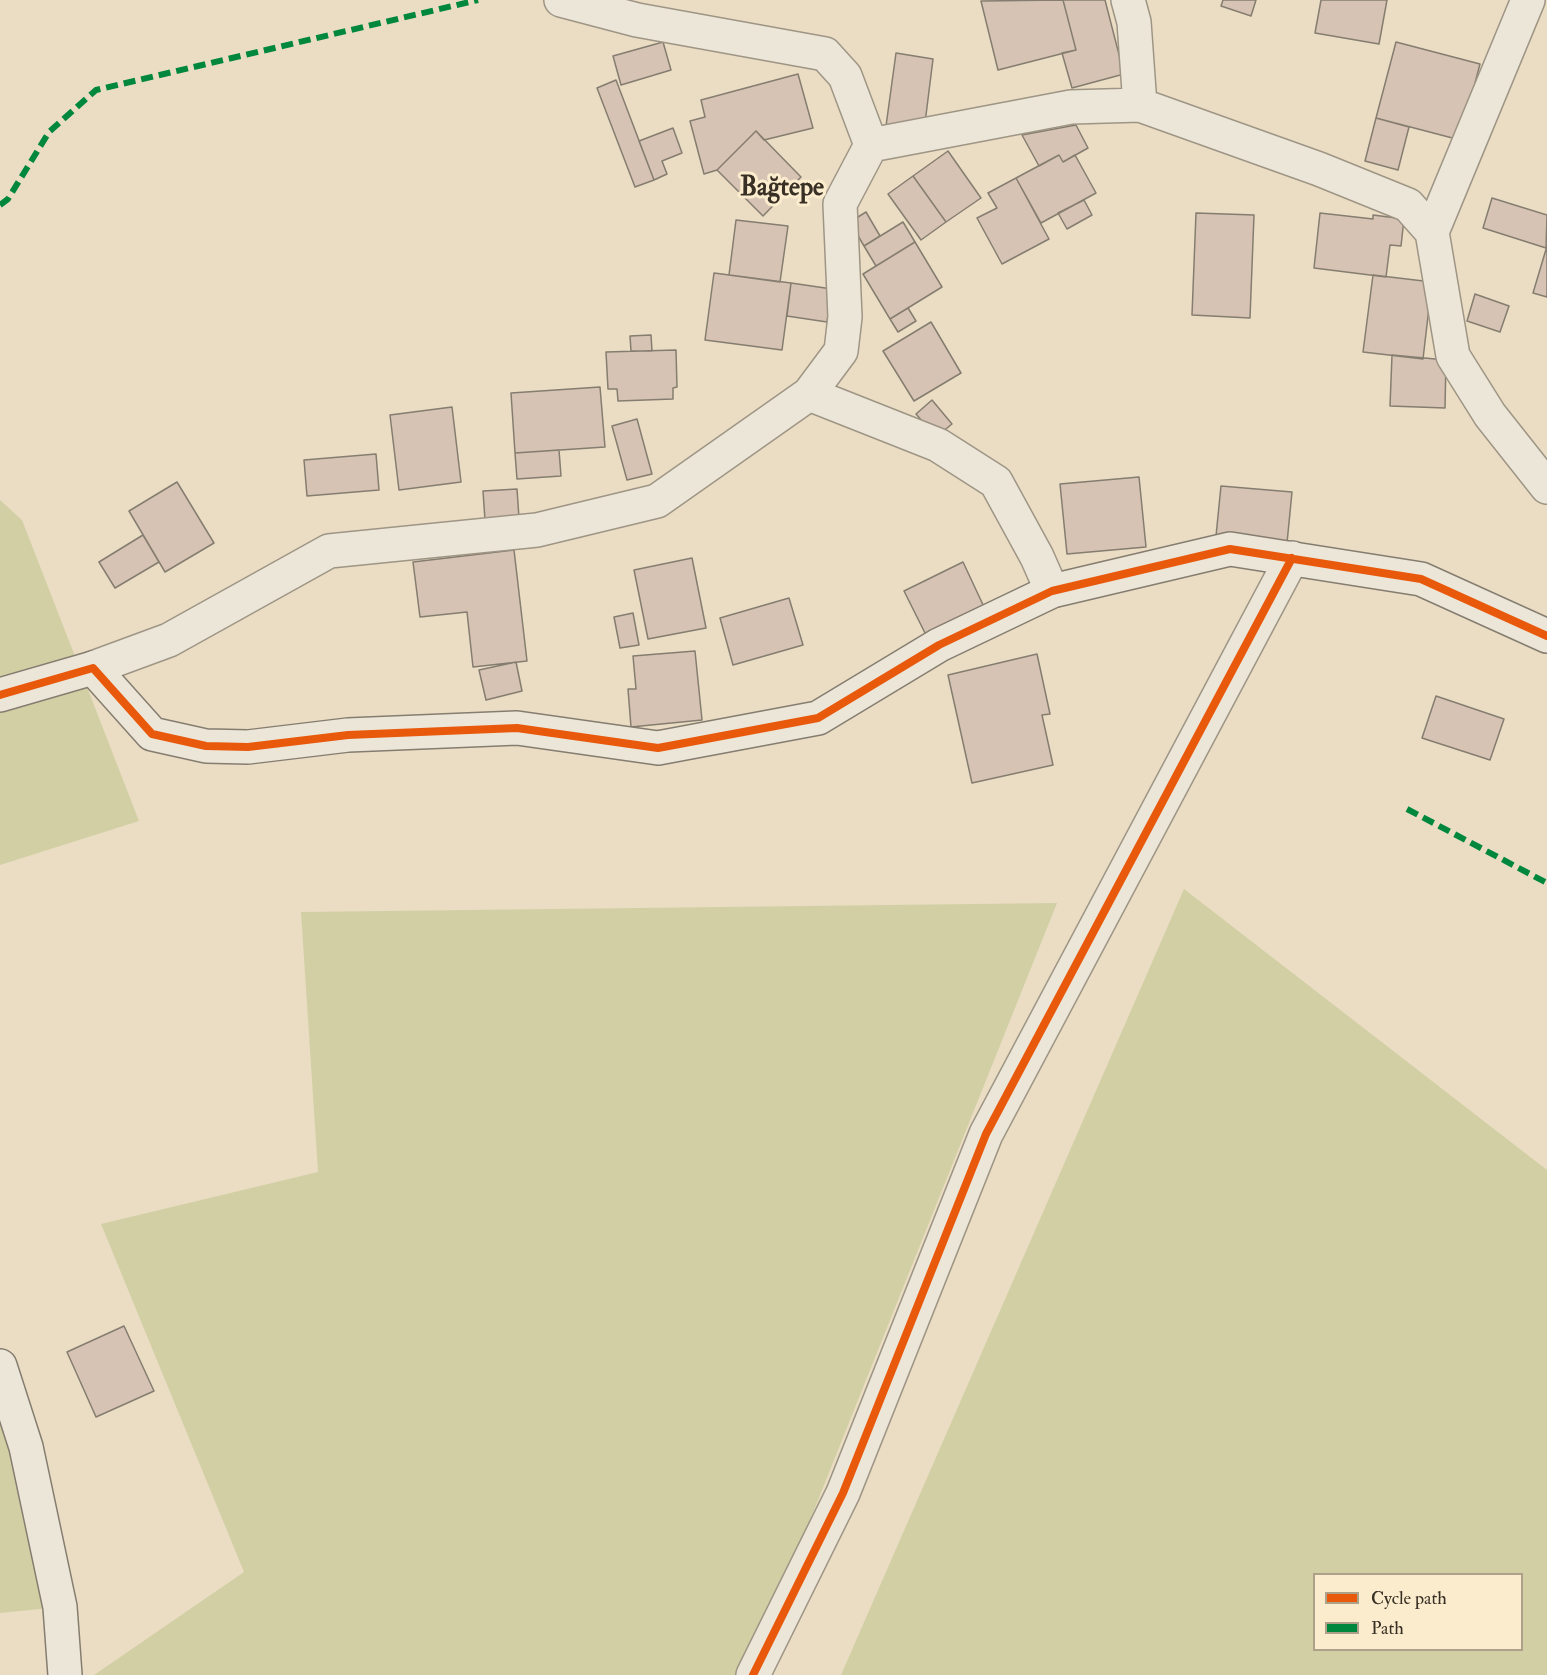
<!DOCTYPE html>
<meta charset="utf-8">
<style>
body{margin:0}
#map{position:relative;width:1547px;height:1675px;overflow:hidden;background:#eaddc3;font-family:"IM FELL Double Pica",serif}
canvas{display:block}
.legend{position:absolute;left:1313px;top:1573px;width:210px;height:78px;box-sizing:border-box;background:#fbecce;border:2px solid #ada18a;margin:0;padding:8px 10px;list-style:none;font-size:18px;color:#393025}
.legend li{display:flex;align-items:center;gap:12px;height:30px}
.legend b{width:30px;border:2px solid #ada18a}
</style>
<div id="map">
<canvas width="1547" height="1675"></canvas>
<ul class="legend">
<li><b style="height:8px;background:#e8590c"></b>Cycle path</li>
<li><b style="height:8px;background:#00873e"></b>Path</li>
</ul>
</div>
<script>
const ctx = document.querySelector('canvas').getContext('2d');
ctx.lineJoin = 'round';
function fillPath(path, color) { ctx.fillStyle = color; ctx.fill(path, 'evenodd'); }
function stroke(path, color, width, dash) { ctx.strokeStyle = color; ctx.lineWidth = width; ctx.lineCap = dash ? 'butt' : 'round'; ctx.setLineDash(dash || []); ctx.stroke(path); }
function drawText(font, color, halo, rows, align = 'center') {
  ctx.font = font + ' "IM FELL Double Pica",serif'; ctx.lineWidth = 6; ctx.setLineDash([]); ctx.textBaseline = 'middle'; ctx.strokeStyle = halo; ctx.fillStyle = color; for (const [text, x, y, turn = 0] of rows) {
    ctx.save(); ctx.translate(x, y); ctx.rotate((+turn || 0) * Math.PI / 180); ctx.textAlign = isNaN(turn) ? turn : align; if (halo) ctx.strokeText(text, 0, 0); ctx.fillText(text, 0, 0); ctx.restore();
  }
}
const green = new Path2D(`
 M 0,500 L 22,520 L 139,821 L 0,865 Z
 M 1184,889 L 1547,1170 L 1547,1675 L 841,1675 ZM 1314,1574 L 1522,1574 L 1522,1650 L 1314,1650 Z
 M 1057,903 L 748,1675 L 94,1675 L 244,1572 L 101,1224 L 318,1172 L 301,912 Z
 M 0,1412 L 60,1607 L 0,1613 Z`);
const building = new Path2D(`
 M 1063,0 L 1105,0 L 1124,74 L 1072,88 L 1062,53 L 1076,50 Z
 M 1063,0 L 1076,50 L 998,70 L 981,1 Z
 M 1223,0 L 1256,0 L 1251,16 L 1221,6 Z
 M 1321,0 L 1387,0 L 1379,44 L 1315,33 Z
 M 663,42 L 671,70 L 621,85 L 613,56 Z
 M 1396,42 L 1480,64 L 1460,140 L 1376,118 Z
 M 896,53 L 933,59 L 924,131 L 886,126 Z
 M 798,74 L 813,128 L 764,140 L 756,131 L 717,170 L 704,174 L 690,121 L 705,117 L 701,100 Z
 M 616,80 L 654,180 L 635,187 L 597,88 Z
 M 1376,118 L 1409,127 L 1398,170 L 1365,161 Z
 M 1076,125 L 1088,148 L 1063,162 L 1059,155 L 1039,166 L 1022,135 Z
 M 673,128 L 682,153 L 662,161 L 667,174 L 654,180 L 639,141 Z
 M 756,131 L 801,177 L 763,216 L 717,170 Z
 M 948,151 L 981,198 L 946,222 L 913,176 Z
 M 1059,155 L 1063,162 L 1075,155 L 1096,193 L 1041,223 L 1016,178 Z
 M 913,176 L 946,222 L 921,240 L 888,194 Z
 M 1016,178 L 1049,239 L 1002,264 L 977,218 L 997,208 L 988,193 Z
 M 1492,198 L 1547,215 L 1546,248 L 1483,228 Z
 M 1084,200 L 1092,215 L 1067,229 L 1058,213 Z
 M 866,212 L 880,236 L 864,246 L 850,222 Z
 M 1196,213 L 1254,215 L 1250,318 L 1192,315 Z
 M 1320,213 L 1373,219 L 1373,215 L 1404,219 L 1401,246 L 1390,245 L 1386,277 L 1314,268 Z
 M 736,220 L 788,226 L 780,282 L 729,275 Z
 M 903,222 L 915,242 L 876,266 L 864,246 Z
 M 915,242 L 942,287 L 890,319 L 863,274 Z
 M 1547,246 L 1547,297 L 1533,293 Z
 M 714,273 L 791,283 L 782,350 L 705,340 Z
 M 1373,275 L 1432,282 L 1423,359 L 1363,352 Z
 M 791,283 L 832,289 L 827,322 L 787,316 Z
 M 1475,294 L 1509,306 L 1500,332 L 1467,321 Z
 M 908,308 L 916,321 L 898,332 L 890,319 Z
 M 931,322 L 961,373 L 914,401 L 883,351 Z
 M 651,335 L 652,351 L 631,351 L 630,336 Z
 M 676,350 L 677,387 L 673,388 L 673,399 L 618,401 L 617,389 L 608,389 L 606,352 Z
 M 1392,355 L 1446,360 L 1445,408 L 1390,406 Z
 M 600,387 L 605,447 L 515,453 L 511,393 Z
 M 932,400 L 952,424 L 936,437 L 916,414 Z
 M 452,407 L 461,482 L 399,490 L 390,415 Z
 M 637,419 L 652,474 L 627,480 L 612,426 Z
 M 559,450 L 561,476 L 517,479 L 515,453 Z
 M 376,454 L 379,490 L 307,496 L 304,460 Z
 M 1139,477 L 1146,547 L 1067,554 L 1060,484 Z
 M 177,482 L 214,543 L 165,572 L 129,511 Z
 M 1221,486 L 1292,492 L 1287,543 L 1216,536 Z
 M 517,489 L 519,518 L 485,520 L 483,491 Z
 M 143,535 L 159,562 L 115,588 L 99,562 Z
 M 514,550 L 527,661 L 473,667 L 467,612 L 420,617 L 413,562 Z
 M 692,558 L 706,628 L 648,639 L 634,570 Z
 M 963,562 L 985,609 L 927,637 L 904,591 Z
 M 789,598 L 803,645 L 733,665 L 720,618 Z
 M 633,613 L 639,645 L 620,648 L 614,617 Z
 M 695,651 L 702,720 L 631,727 L 628,689 L 636,689 L 633,656 Z
 M 1037,654 L 1050,714 L 1042,715 L 1053,765 L 972,783 L 948,675 Z
 M 516,662 L 522,691 L 486,700 L 479,670 Z
 M 1436,696 L 1504,719 L 1490,760 L 1422,738 Z
 M 124,1326 L 154,1391 L 96,1417 L 67,1352 Z`);
const street = new Path2D(`
 M 561,0 L 637,20 L 825,54 L 845,76 L 871,145 L 840,204 L 845,317 L 841,351 L 809,394
 M 1128,0 L 1134,22 L 1140,105
 M 871,145 L 1071,107 L 1140,105 L 1319,169 L 1408,205 L 1432,232 L 1453,356 L 1490,415 L 1547,487
 M 1432,232 L 1528,0
 M 93,668 L 169,640 L 329,551 L 537,530 L 657,501 L 809,394 L 938,445 L 996,482 L 1037,557 L 1052,591
 M 753,1675 L 843,1493 L 986,1134 L 1292,558`);
const secondary = new Path2D(`
 M 0,695 L 93,668 L 152,734 L 206,746 L 248,747 L 348,735 L 517,728 L 658,748 L 818,718 L 939,645 L 1052,591 L 1230,549 L 1421,579 L 1547,636
 M 0,1366 L 26,1447 L 60,1607 L 65,1675`);
const quiet = new Path2D(`
 M 0,205 L 8,199 L 49,132 L 96,90 L 478,0
 M 1407,809 L 1547,883`);
const cycleway = new Path2D(`
 M 0,695 L 93,668 L 152,734 L 206,746 L 248,747 L 348,735 L 517,728 L 658,748 L 818,718 L 939,645 L 1052,591 L 1230,549 L 1421,579 L 1547,636
 M 753,1675 L 843,1493 L 986,1134 L 1292,558`);
const quarterNames = [
 ["Bağtepe",782,189]
];
fillPath(green, '#d2cfa5');
fillPath(building, '#d6c3b3');
stroke(building, '#857d70', 1.5);
stroke(street, '#9e9585', 36);
stroke(secondary, '#857d70', 36);
stroke(street, '#ece6d9', 33);
stroke(secondary, '#ece6d9', 33);
stroke(quiet, '#00873e', 6, [12, 6]);
stroke(cycleway, '#e8590c', 8);
drawText('bold 26px', '#393025', '#fbecce', quarterNames);
</script>
